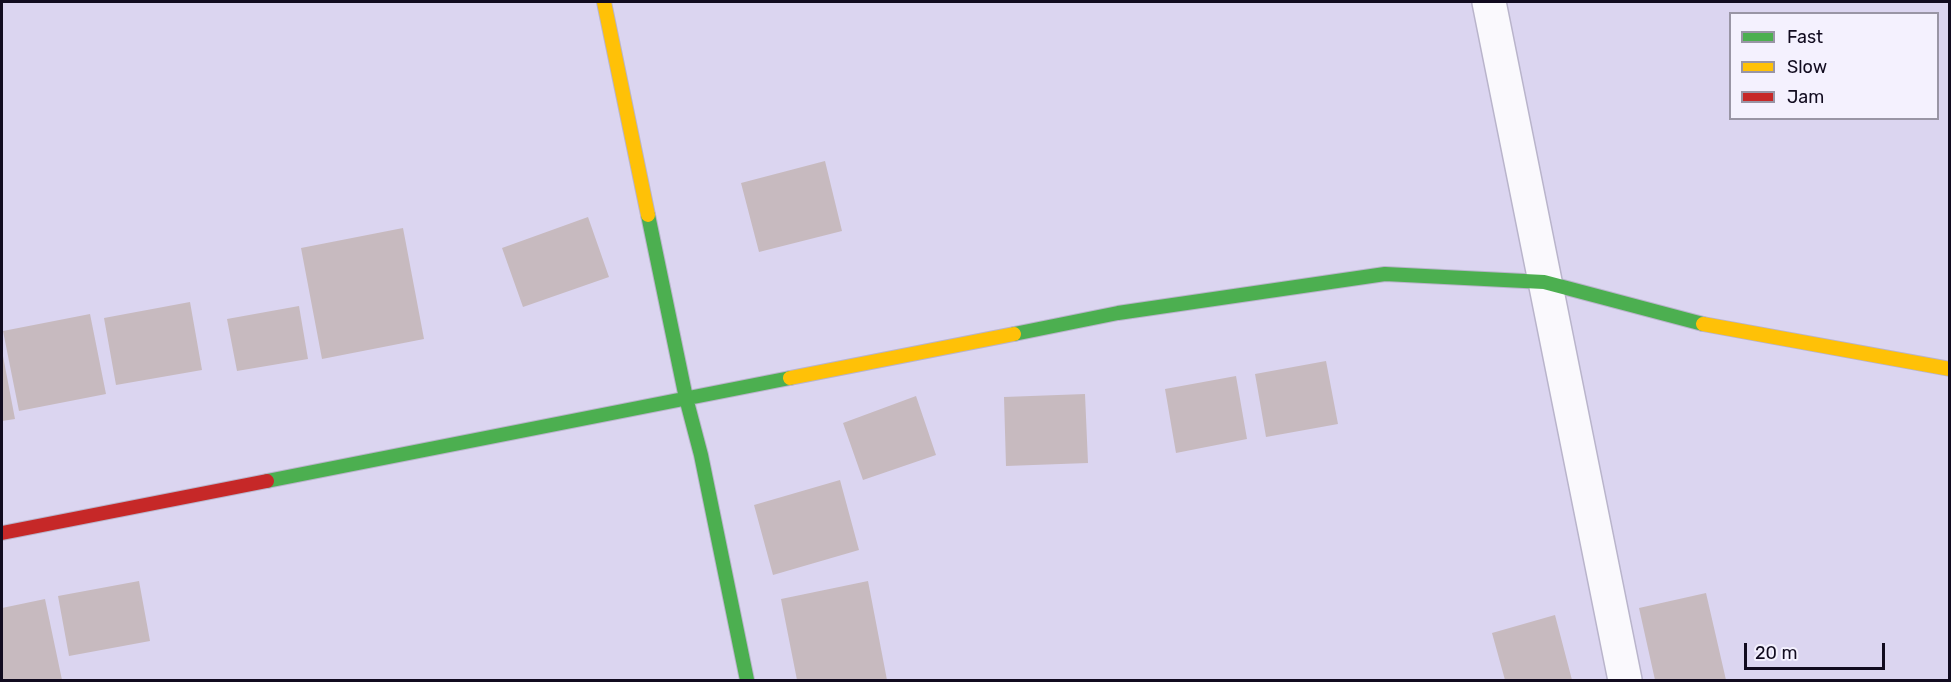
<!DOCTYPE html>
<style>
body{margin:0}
#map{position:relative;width:1951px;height:682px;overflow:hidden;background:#dbd5f0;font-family:Rubik,sans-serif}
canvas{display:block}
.frame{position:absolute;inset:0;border:3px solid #110b1f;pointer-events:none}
.legend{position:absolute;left:1729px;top:12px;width:210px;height:108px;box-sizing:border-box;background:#f4f1fe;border:2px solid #9995a5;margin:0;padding:8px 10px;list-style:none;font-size:18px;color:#110b1f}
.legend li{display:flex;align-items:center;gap:12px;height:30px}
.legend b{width:30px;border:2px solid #9995a5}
.scale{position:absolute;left:1744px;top:643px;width:141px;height:27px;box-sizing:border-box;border:3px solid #110b1f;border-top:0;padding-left:8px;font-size:18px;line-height:21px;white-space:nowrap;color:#110b1f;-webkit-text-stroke:4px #f4f1fe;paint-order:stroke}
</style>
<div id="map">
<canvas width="1951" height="682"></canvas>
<div class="frame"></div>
<ul class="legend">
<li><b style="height:8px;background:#4caf50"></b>Fast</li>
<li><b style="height:8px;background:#ffc107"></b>Slow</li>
<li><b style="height:8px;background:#c62828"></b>Jam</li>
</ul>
<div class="scale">20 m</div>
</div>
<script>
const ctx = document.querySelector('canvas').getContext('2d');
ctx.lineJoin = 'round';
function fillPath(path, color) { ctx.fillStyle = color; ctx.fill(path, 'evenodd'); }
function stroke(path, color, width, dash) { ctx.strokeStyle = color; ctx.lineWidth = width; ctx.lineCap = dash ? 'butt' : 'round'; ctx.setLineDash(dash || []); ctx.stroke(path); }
const building = new Path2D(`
 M 825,161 L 842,231 L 759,252 L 741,183 Z
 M 588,217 L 609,277 L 523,307 L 502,248 Z
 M 403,228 L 424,339 L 322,359 L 301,248 Z
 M 190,302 L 202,370 L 116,385 L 104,318 Z
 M 299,306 L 308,359 L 237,371 L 227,319 Z
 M 90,314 L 106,394 L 19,411 L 3,331 Z
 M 3,356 L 15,419 L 2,421 L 2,356 Z
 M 1326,361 L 1338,424 L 1266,437 L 1255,374 Z
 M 1236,376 L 1247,439 L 1176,453 L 1165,389 Z
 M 1085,394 L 1088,463 L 1006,466 L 1004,397 Z
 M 916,396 L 936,455 L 863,480 L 843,423 Z
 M 840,480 L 859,550 L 773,575 L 754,505 Z
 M 139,581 L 150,641 L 69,656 L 58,596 Z
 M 868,581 L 887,680 L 797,680 L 781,599 Z
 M 1706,593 L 1726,680 L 1655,680 L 1639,608 Z
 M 45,599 L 62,680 L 2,680 L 2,608 Z
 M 1555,615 L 1572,680 L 1505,680 L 1492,633 Z`);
const street = new Path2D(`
 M 1489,2 L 1625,680`);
const fast = new Path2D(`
 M 648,215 L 686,398 L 701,455 L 747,680
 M 1014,334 L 1118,313 L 1385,274 L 1544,282 L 1703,324
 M 267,481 L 790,378`);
const slow = new Path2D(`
 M 604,2 L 648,215
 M 1703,324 L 1950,369
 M 790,378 L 1014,334`);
const jam = new Path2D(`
 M 2,533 L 267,481`);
fillPath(building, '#c7babf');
stroke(street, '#b9b4cb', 36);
stroke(fast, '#b9b4cb', 16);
stroke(slow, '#b9b4cb', 16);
stroke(jam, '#b9b4cb', 16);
stroke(street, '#faf9fd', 33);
stroke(fast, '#4caf50', 14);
stroke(slow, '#ffc107', 14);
stroke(jam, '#c62828', 14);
</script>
